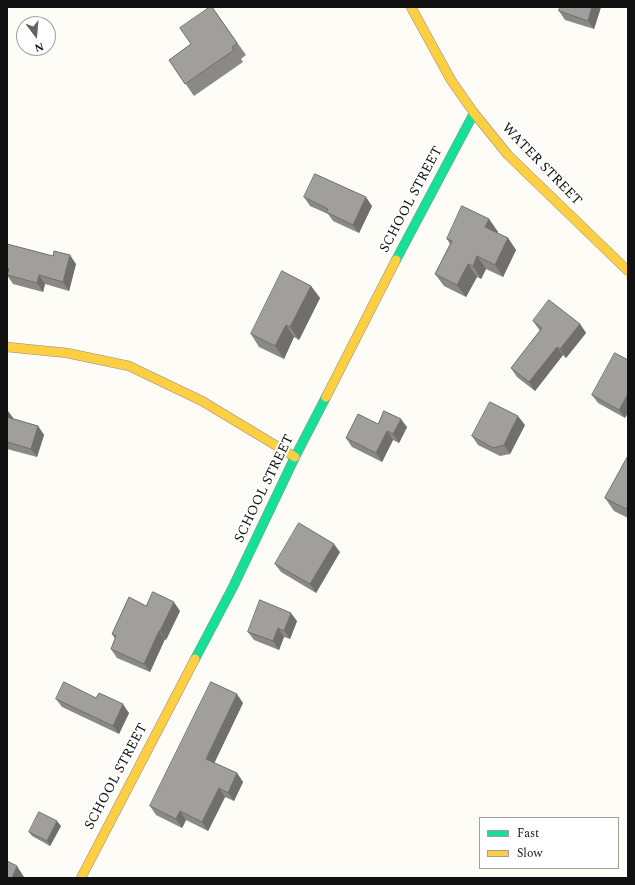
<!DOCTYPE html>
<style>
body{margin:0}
#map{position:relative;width:635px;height:885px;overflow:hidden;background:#fdfcf7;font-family:Spectral,serif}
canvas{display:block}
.frame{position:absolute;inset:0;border:8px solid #111;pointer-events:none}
.legend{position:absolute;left:479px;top:817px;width:140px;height:52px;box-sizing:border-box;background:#fff;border:1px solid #a0a0a0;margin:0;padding:5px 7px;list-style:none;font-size:12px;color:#111}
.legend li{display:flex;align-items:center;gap:8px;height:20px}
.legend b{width:20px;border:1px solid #a0a0a0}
.north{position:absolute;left:16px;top:16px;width:40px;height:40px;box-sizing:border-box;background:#fff;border:1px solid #a0a0a0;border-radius:50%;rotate:164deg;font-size:11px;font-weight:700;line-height:16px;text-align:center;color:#111}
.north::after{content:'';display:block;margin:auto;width:14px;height:18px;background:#646362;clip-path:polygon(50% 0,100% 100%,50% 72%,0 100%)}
</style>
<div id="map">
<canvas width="635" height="885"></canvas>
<div class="frame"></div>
<ul class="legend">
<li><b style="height:5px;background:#16e098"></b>Fast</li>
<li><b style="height:5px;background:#ffcf43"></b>Slow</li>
</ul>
<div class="north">N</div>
</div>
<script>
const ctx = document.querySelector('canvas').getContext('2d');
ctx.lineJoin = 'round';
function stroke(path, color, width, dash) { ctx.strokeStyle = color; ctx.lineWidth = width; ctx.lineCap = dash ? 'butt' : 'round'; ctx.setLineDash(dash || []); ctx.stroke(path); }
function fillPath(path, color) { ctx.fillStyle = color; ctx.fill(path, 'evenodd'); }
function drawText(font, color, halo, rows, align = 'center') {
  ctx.font = font + ' Spectral,serif'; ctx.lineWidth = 4; ctx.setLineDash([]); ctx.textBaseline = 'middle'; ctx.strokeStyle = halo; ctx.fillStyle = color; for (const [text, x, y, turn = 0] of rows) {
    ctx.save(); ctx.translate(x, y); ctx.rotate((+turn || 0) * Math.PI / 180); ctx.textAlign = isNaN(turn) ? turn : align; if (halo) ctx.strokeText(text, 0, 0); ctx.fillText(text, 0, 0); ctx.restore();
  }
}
const fast = new Path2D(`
 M 396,260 L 474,113
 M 195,659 L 233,587 L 295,457 L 326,397`);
const slow = new Path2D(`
 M 411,7 L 451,80 L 474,113 L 508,155 L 628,271
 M 7,347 L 67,353 L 129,366 L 202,401 L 295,457
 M 326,397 L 396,260
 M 81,878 L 195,659`);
const wall = new Path2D(`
 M 212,7 L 246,55 L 241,59 L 243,62 L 194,96 L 169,60 L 191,44 Z
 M 601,7 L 594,29 L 565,20 L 559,11 Z
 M 304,197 L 372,206 L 359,233 L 333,221 L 328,214 L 310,206 Z
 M 489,219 L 498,232 L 497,233 L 508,238 L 516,250 L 503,277 L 486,269 L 481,279 L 477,277 L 466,297 L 444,286 L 435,274 L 450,244 L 447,239 Z
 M 7,244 L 76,264 L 69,291 L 45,284 L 43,292 L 13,284 L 7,275 Z
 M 311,286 L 320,298 L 299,340 L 294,337 L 284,359 L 259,347 L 251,334 Z
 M 533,321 L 580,324 L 586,333 L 566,358 L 563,355 L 535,391 L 517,377 L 511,368 L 540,331 Z
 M 628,360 L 625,418 L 598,403 L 592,395 Z
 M 7,411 L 13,419 L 38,426 L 44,435 L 37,457 L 7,449 Z
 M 378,424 L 407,427 L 399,443 L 393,440 L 382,462 L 352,447 L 346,438 Z
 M 525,425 L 510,454 L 500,456 L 478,445 L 472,436 Z
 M 628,456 L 628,518 L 614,511 L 605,498 Z
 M 340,552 L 316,593 L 281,572 L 275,564 Z
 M 146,606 L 180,611 L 166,640 L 165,639 L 150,672 L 117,658 L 111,649 L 115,639 L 112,634 Z
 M 297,621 L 290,639 L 284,637 L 279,650 L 254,640 L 248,632 Z
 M 96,698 L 129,713 L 119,734 L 62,707 L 56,699 Z
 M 243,703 L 214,763 L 237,773 L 243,782 L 234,801 L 225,797 L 208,831 L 186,820 L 182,828 L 156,815 L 150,806 Z
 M 61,826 L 50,846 L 32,836 L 29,832 Z`);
const shadedWall = new Path2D(`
 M 592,7 L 601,7 L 594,29 L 588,21 Z
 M 366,197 L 372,206 L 359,233 L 353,225 Z
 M 489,219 L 498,232 L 494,239 L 485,227 Z
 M 508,238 L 516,250 L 503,277 L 495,265 Z
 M 70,255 L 76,264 L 69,291 L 63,282 Z
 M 477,256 L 486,269 L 481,279 L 473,266 Z
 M 468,264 L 477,277 L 466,297 L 457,285 Z
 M 39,275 L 45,284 L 43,292 L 37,283 Z
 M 311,286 L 320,298 L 299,340 L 290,327 Z
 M 580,324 L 586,333 L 566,358 L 560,349 Z
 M 286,325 L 294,337 L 284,359 L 275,346 Z
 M 557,347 L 563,355 L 535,391 L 529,382 Z
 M 628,394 L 628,413 L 625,418 L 619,410 Z
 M 8,411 L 14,419 L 7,418 Z
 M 518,416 L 525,425 L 510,454 L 504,445 Z
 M 401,419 L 407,427 L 399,443 L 393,434 Z
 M 38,426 L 44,435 L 37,457 L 31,449 Z
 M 387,431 L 393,440 L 382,462 L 376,453 Z
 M 334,544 L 340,552 L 316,593 L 310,584 Z
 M 174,602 L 180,611 L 166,640 L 160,631 Z
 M 291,613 L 297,621 L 290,639 L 284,631 Z
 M 278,628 L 284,637 L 279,650 L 273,641 Z
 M 159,631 L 165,639 L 150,672 L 144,664 Z
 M 237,694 L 243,703 L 212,768 L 206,759 Z
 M 123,704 L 129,713 L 119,734 L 113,726 Z
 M 237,773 L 243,782 L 234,801 L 228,793 Z
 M 219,788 L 225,797 L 208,831 L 202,822 Z
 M 180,811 L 186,820 L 182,828 L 176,819 Z
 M 57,821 L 61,826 L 50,846 L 47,841 Z
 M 17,866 L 24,877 L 24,878 L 12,878 Z`);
const building = new Path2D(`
 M 210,7 L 212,7 L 237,43 L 232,47 L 234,50 L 185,84 L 169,60 L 191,44 L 180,28 Z
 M 560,7 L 592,7 L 588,21 L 559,11 Z
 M 315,174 L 366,197 L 353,225 L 326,212 L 328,209 L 304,197 Z
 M 462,206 L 489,219 L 485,227 L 508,238 L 495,265 L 477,256 L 473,266 L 468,264 L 457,285 L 435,274 L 452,241 L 447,239 Z
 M 7,244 L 53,256 L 54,251 L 70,255 L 63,282 L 39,275 L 37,283 L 7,275 L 9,269 L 7,268 Z
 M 282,271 L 311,286 L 290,327 L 286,325 L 275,346 L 251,334 Z
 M 549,300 L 580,324 L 560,349 L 557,347 L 529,382 L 511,368 L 542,328 L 533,321 Z
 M 615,353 L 628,360 L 628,394 L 619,410 L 592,395 Z
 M 490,402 L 518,416 L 504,445 L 493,448 L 472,436 Z
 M 384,411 L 401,419 L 393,434 L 387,431 L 376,453 L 346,438 L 358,414 L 378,424 Z
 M 7,417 L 38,426 L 31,449 L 7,442 Z
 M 628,456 L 628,506 L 626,509 L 605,498 Z
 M 299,523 L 334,544 L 310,584 L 275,564 Z
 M 153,592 L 174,602 L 160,631 L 159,631 L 144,664 L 111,649 L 116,636 L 112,634 L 129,597 L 146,606 Z
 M 260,600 L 291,613 L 284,631 L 278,628 L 273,641 L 248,632 Z
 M 64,682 L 96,698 L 99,693 L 123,704 L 113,726 L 56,699 Z
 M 211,682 L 237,694 L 206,759 L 237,773 L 228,793 L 219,788 L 202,822 L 180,811 L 176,819 L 150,806 Z
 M 39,812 L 57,821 L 47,841 L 29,832 Z
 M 7,861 L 17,866 L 12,878 L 7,878 Z`);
const streetNames = [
 ["WATER STREET",541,165,46],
 ["SCHOOL STREET",412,200,-62],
 ["SCHOOL STREET",265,489,-64],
 ["SCHOOL STREET",117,777,-62]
];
stroke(fast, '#8e8d8b', 10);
stroke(slow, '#8e8d8b', 10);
stroke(fast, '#16e098', 9);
stroke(slow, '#ffcf43', 9);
fillPath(wall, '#8a8986');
fillPath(shadedWall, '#716f6d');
fillPath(building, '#a19f9c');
stroke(building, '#716f6d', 1);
drawText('14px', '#111', '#fff', streetNames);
</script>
